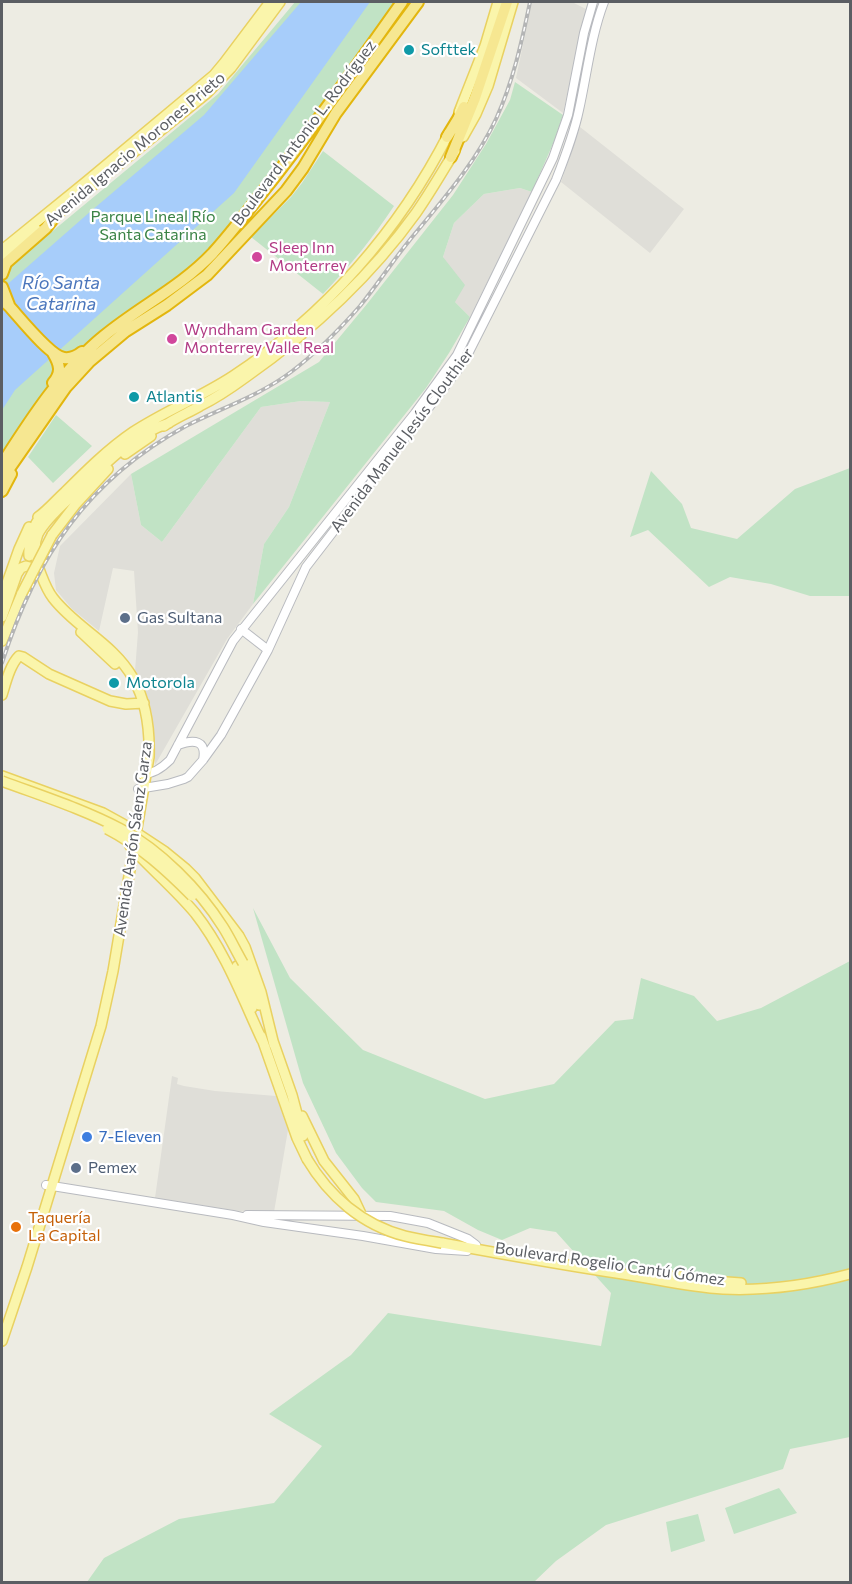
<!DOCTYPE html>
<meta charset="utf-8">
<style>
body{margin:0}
#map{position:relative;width:852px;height:1584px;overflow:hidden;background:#edece3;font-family:Commissioner,sans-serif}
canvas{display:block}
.frame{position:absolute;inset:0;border:3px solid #5b5e63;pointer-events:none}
</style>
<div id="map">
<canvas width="852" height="1584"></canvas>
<div class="frame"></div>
</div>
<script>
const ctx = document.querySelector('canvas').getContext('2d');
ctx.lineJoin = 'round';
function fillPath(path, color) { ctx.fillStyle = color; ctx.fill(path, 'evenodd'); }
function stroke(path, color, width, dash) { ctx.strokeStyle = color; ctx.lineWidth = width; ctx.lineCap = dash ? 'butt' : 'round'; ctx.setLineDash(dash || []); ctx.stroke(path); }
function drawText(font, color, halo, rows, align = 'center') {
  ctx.font = font + ' Commissioner,sans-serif'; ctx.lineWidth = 4.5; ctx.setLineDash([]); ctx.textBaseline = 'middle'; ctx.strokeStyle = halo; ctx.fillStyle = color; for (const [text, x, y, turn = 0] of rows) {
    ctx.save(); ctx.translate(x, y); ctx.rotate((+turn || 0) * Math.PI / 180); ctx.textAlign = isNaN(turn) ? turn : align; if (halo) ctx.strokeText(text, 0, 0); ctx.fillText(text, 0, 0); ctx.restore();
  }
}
const industrial = new Path2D(`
 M 532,2 L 572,2 L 586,9 L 563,113 L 516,78 Z
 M 580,127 L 684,209 L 650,253 L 561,182 Z
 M 520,188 L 532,192 L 470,317 L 455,302 L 443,257 L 454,223 L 484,194 Z
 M 301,401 L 330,402 L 289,507 L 264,544 L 253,604 L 227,639 L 155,765 L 152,713 L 143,685 L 135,671 L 138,632 L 134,571 L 113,568 L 99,631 L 72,609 L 56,590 L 54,573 L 60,546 L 131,474 L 141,525 L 162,542 L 261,407 Z
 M 172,1076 L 178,1078 L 177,1084 L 184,1086 L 215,1091 L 276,1096 L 288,1130 L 274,1212 L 238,1211 L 155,1198 Z`);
const green = new Path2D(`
 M 295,2 L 402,2 L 280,169 L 199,265 L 69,366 L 2,452 L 2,273 L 218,94 Z
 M 515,82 L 563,115 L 555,139 L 532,192 L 520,188 L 484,194 L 454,223 L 443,257 L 465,285 L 455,302 L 470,317 L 449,353 L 426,388 L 253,604 L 264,544 L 289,507 L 330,402 L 301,401 L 261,407 L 162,542 L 141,525 L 131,474 L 319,362 L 367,304 L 453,195 L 486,144 L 510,100 Z
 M 323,151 L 394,206 C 373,238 349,267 323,294 L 251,237 L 291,197 L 302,183 Z
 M 56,415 L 92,446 L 53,483 L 28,457 Z
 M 850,468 L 850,596 L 810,596 L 771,584 L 730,577 L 709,587 L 648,530 L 630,537 L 651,471 L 682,504 L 691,528 L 737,539 L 795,489 Z
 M 253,908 L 290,978 L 363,1050 L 485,1099 L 554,1084 L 615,1021 L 633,1019 L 641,978 L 694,996 L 717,1021 L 761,1008 L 850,961 L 850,1437 L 790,1449 L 783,1469 L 606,1525 L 556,1561 L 534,1582 L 87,1582 L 104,1558 L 179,1519 L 274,1503 L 322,1446 L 269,1414 L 351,1355 L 388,1313 L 601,1346 L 611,1293 L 556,1232 L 530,1228 L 502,1240 L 478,1230 L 444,1211 L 376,1202 L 362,1188 L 336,1153 L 303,1083 Z
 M 779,1488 L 797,1513 L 734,1534 L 725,1508 Z
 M 698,1514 L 705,1541 L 671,1552 L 666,1522 Z`);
const water = new Path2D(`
 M 301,2 L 370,2 L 234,193 L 15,390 L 2,410 L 2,289 L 91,211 L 204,115 Z`);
const minor = new Path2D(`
 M 241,629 L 268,650
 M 178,745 C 194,739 207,740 203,760
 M 141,774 C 153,775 162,768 170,760 L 233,641 L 415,413 L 457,355 L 553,158 L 568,115 L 584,33 L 593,2
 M 138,789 L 168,784 L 184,779 L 188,777 L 203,760 L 221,735 L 268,650 L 306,567 L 457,371 L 469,352 L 556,180 C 565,157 574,134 579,110 C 587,74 591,36 604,2
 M 46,1185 L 233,1215 L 264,1222 L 363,1236 L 436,1249 L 467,1251
 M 247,1215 L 390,1216 L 428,1223 L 468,1239 L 476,1245`);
const major = new Path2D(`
 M 459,112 L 485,46 L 498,2
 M 463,137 L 476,114 L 488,86 L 513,2
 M 50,220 L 207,93 L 231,68 L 280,2
 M 2,250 L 87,181 L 214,75 L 224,63 L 270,2
 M 2,258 L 37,230
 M 164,426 C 175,418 188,413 200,406 C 216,398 231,388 246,377 C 310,332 370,277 416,213 C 430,193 442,172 455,151
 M 125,454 L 151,436
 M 38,517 C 48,510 56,500 65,492 C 86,471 108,449 133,432 C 165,411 201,397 233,376 C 325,315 399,231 449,133
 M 52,535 L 75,505 L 108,469
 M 29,556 C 28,540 33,526 42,514
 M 2,597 L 19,549 L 29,527
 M 2,617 L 17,574 L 21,568 L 26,566 L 30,567 L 34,570
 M 81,632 L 115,664
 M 2,641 L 22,593
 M 2,695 C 6,682 10,665 19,656 L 23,657 L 49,674 L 110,701 L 126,704 L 144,703
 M 2,776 L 103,813 L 123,824 L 164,851 L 186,869 L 195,878 L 239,936 L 245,947 L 261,992 L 274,1045
 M 130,846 C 151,869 175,889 195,913 C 225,951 242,997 262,1040
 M 243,963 L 259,1005
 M 237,966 L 252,1008
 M 261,1036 L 297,1138 L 307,1159
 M 273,1041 L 292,1095 L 303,1136
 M 302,1116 L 324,1161 L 354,1199 L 362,1216
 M 442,1243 C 502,1254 563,1265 623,1274 C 656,1279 690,1287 723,1289 C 766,1291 809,1285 850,1274
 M 675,1276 L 699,1280 L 741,1283
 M 2,1341 L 27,1267 L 101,1026 L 113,971 L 149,757 C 150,729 147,703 133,678 C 113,643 76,628 53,598 C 46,589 43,579 39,569 C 35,557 33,546 38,534 C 46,518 66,502 78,490 C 105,464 132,435 169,423`);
const highway = new Path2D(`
 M 447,137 L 458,119 L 464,107
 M 451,157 L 475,98 L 507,2
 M 2,274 L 6,263 L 46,228 L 56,215
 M 2,287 L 9,305
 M 2,300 L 9,306 C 20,318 50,356 64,358 C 71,359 77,356 82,352
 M 53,383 C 62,372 60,365 53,353
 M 2,464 C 30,420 63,369 104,336 C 139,307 181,287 213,253 C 231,233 248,211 265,189 C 313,129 357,65 402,2
 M 2,479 L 66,387 L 89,362 L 126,331 L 167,305 L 207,275 L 286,191 L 303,168 L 336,113 L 418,2
 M 2,491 L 11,474`);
const rail = new Path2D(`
 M 2,663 C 36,557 87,480 186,426 C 221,408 259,396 291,372 C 316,353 339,330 360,306 C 377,285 392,262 409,241 C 440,203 475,164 496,119 C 513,82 522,41 530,2`);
const majorBridge = new Path2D(`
 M 22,593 L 52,535
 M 2,781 C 42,796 83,809 121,829 C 160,850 199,889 223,927 C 230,938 236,951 243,963
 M 107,829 C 140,846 166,870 192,896
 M 307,1159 C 329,1196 362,1225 405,1236 C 417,1239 430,1241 442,1243`);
const markers = [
 [409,50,6,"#0f9aa8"],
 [257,257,6,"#d1479c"],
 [172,339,6,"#d1479c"],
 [134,397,6,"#0f9aa8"],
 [125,618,6,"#5c6f8a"],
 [114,683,6,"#0f9aa8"],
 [87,1137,6,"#3f7fe0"],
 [76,1168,6,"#5c6f8a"],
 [16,1227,6,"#e8710a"]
];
const cultureNames = [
 ["Softtek",421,50],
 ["Atlantis",146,397],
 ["Motorola",126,683]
];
const streetNames = [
 ["Boulevard Antonio L. Rodríguez",304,133,-53],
 ["Avenida Ignacio Morones Prieto",135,149,-40],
 ["Avenida Manuel Jesús Clouthier",402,440,-53],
 ["Avenida Aarón Sáenz Garza",133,839,-82],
 ["Boulevard Rogelio Cantú Gómez",610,1264,8]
];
const parkNames = [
 ["Parque Lineal Río",153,217],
 ["Santa Catarina",153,235]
];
const hotelNames = [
 ["Sleep Inn",269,248],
 ["Monterrey",269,266],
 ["Wyndham Garden",184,330],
 ["Monterrey Valle Real",184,348]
];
const serviceNames = [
 ["Gas Sultana",137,618],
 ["Pemex",88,1168]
];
const shopNames = [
 ["7-Eleven",99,1137]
];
const foodNames = [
 ["Taquería",28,1218],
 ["La Capital",28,1236]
];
const waterNames = [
 ["Río Santa",61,283],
 ["Catarina",61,304]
];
fillPath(industrial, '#dfded8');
fillPath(green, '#c1e3c5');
fillPath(water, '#a7cdfa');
stroke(minor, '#b8babf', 10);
stroke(major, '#e9d161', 12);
stroke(highway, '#e3b60e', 14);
stroke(minor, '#fff', 8);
stroke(major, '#faf5ab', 9);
stroke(highway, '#f6e791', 10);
stroke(rail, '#b4b5b5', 4);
stroke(rail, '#fff', 1.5, [4.5]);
stroke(majorBridge, '#e9d161', 12, []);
stroke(majorBridge, '#faf5ab', 9);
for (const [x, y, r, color] of markers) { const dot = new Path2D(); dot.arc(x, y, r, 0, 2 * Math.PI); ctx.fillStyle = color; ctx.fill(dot); stroke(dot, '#fff', 2); }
drawText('16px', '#0d838f', '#fff', cultureNames, 'left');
drawText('16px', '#5b5e63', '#fff', streetNames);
drawText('16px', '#3a8345', '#fff', parkNames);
drawText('16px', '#b23c85', '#fff', hotelNames, 'left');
drawText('16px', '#4e5e75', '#fff', serviceNames, 'left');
drawText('16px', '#366cbe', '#fff', shopNames, 'left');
drawText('16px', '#c56008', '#fff', foodNames, 'left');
drawText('italic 18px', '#4b76bc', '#fff', waterNames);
</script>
